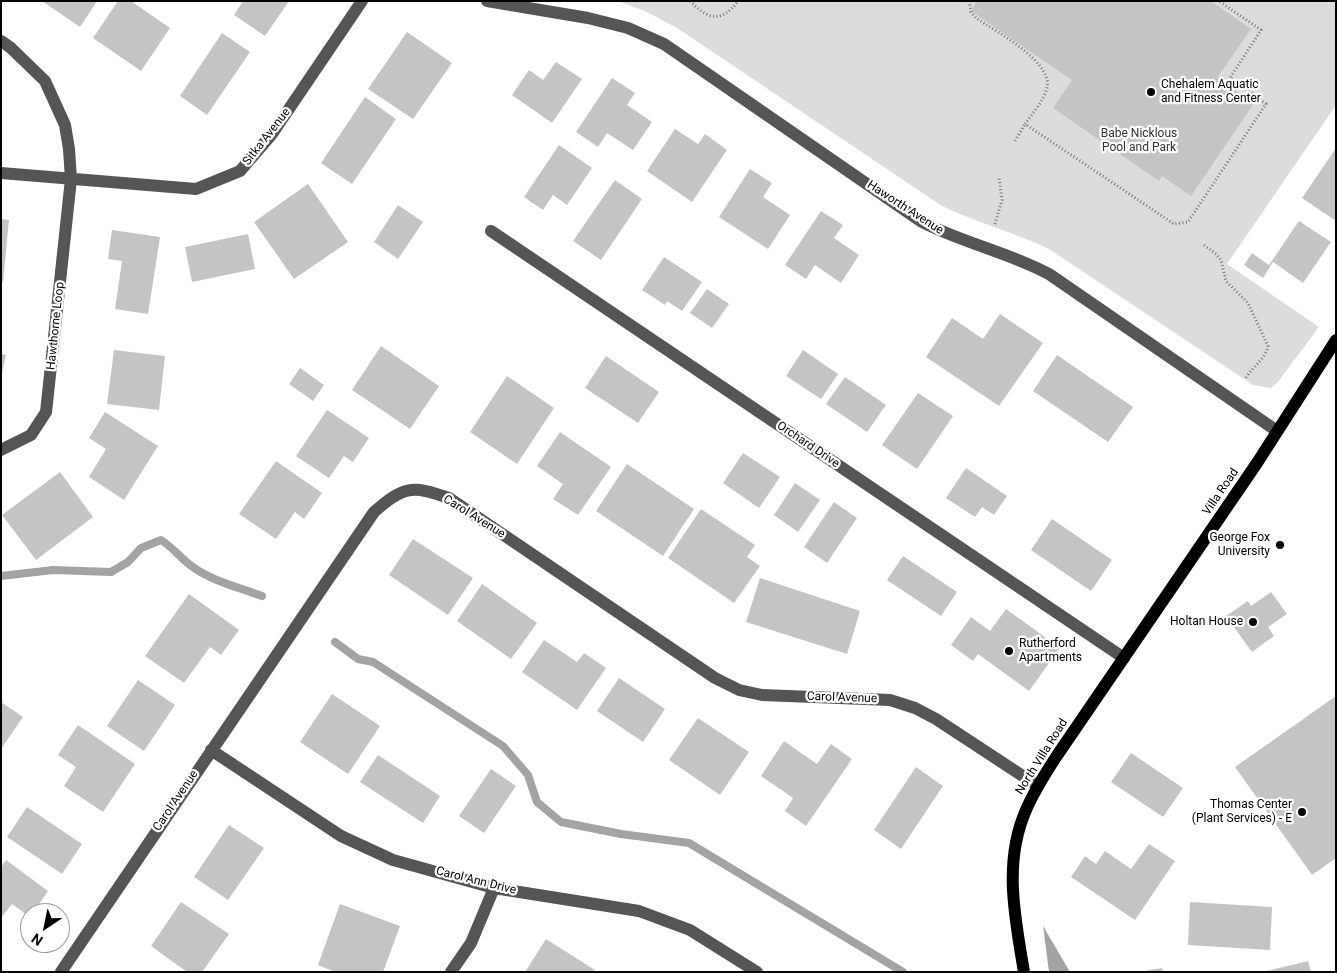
<!DOCTYPE html>
<style>
body{margin:0}
#map{position:relative;width:1337px;height:973px;overflow:hidden;background:#fff;font-family:Roboto,sans-serif}
canvas{display:block}
.frame{position:absolute;inset:0;border:2px solid #000;pointer-events:none}
.north{position:absolute;left:20px;top:903px;width:50px;height:50px;box-sizing:border-box;background:#fff;border:1px solid #999;border-radius:50%;rotate:214deg;font-size:14px;font-weight:700;line-height:20px;text-align:center;color:#000}
.north::after{content:'';display:block;margin:auto;width:18px;height:22px;background:#000;clip-path:polygon(50% 0,100% 100%,50% 72%,0 100%)}
</style>
<div id="map">
<canvas width="1337" height="973"></canvas>
<div class="frame"></div>
<div class="north">N</div>
</div>
<script>
const ctx = document.querySelector('canvas').getContext('2d');
ctx.lineJoin = 'round';
function fillPath(path, color) { ctx.fillStyle = color; ctx.fill(path, 'evenodd'); }
function stroke(path, color, width, dash) { ctx.strokeStyle = color; ctx.lineWidth = width; ctx.lineCap = dash ? 'butt' : 'round'; ctx.setLineDash(dash || []); ctx.stroke(path); }
function drawText(font, color, halo, rows, align = 'center') {
  ctx.font = font + ' Roboto,sans-serif'; ctx.lineWidth = 4.5; ctx.setLineDash([]); ctx.textBaseline = 'middle'; ctx.strokeStyle = halo; ctx.fillStyle = color; for (const [text, x, y, turn = 0] of rows) {
    ctx.save(); ctx.translate(x, y); ctx.rotate((+turn || 0) * Math.PI / 180); ctx.textAlign = isNaN(turn) ? turn : align; if (halo) ctx.strokeText(text, 0, 0); ctx.fillText(text, 0, 0); ctx.restore();
  }
}
const green = new Path2D(`
 M 618,1 L 1333,1 L 1336,3 L 1336,105 L 1227,264 L 1319,327 L 1277,383 L 1271,388 L 1253,385 L 1049,249 C 1014,232 977,223 942,206 L 677,28 L 647,12 Z`);
const water = new Path2D(`
 M 1043,926 L 1070,972 L 1049,972 Z`);
const stream = new Path2D(`
 M 1,576 L 53,570 L 111,572 L 128,562 L 141,548 L 161,540 C 172,547 180,557 190,565 C 211,581 238,587 262,596
 M 335,642 L 358,659 L 373,662 L 503,746 L 528,775 L 537,802 L 561,822 L 621,834 L 689,843 L 903,972`);
const building = new Path2D(`
 M 42,1 L 97,1 L 80,27 Z
 M 118,1 L 131,1 L 170,28 L 141,71 L 93,38 Z
 M 243,1 L 289,1 L 265,36 L 234,15 Z
 M 977,1 L 1211,1 L 1251,29 L 1217,78 L 1254,103 L 1191,196 L 1162,176 L 1159,181 L 1053,108 L 1072,80 L 971,11 Z
 M 407,32 L 452,63 L 413,119 L 368,89 Z
 M 222,33 L 250,52 L 207,115 L 180,96 Z
 M 556,62 L 582,79 L 552,123 L 512,95 L 529,70 L 543,80 Z
 M 612,78 L 635,93 L 627,105 L 652,122 L 633,150 L 607,133 L 598,147 L 576,132 Z
 M 365,97 L 396,119 L 352,184 L 321,163 Z
 M 675,129 L 698,144 L 705,134 L 727,150 L 692,202 L 647,171 Z
 M 559,145 L 592,168 L 567,205 L 553,195 L 543,210 L 524,197 Z
 M 1336,148 L 1336,221 L 1302,198 Z
 M 750,169 L 772,183 L 763,197 L 790,215 L 768,249 L 719,217 Z
 M 615,180 L 642,199 L 601,260 L 573,241 Z
 M 308,184 L 348,242 L 294,279 L 254,222 Z
 M 398,205 L 423,222 L 398,259 L 374,242 Z
 M 821,211 L 843,225 L 834,238 L 859,255 L 841,283 L 815,265 L 806,279 L 785,265 Z
 M 1,219 L 9,220 L 3,282 L 1,282 Z
 M 1299,221 L 1331,242 L 1303,283 L 1273,262 L 1263,278 L 1244,265 L 1252,253 L 1269,265 Z
 M 112,230 L 160,237 L 148,314 L 115,309 L 122,261 L 108,259 Z
 M 248,234 L 255,269 L 192,282 L 185,247 Z
 M 664,257 L 702,282 L 682,311 L 667,301 L 665,305 L 642,290 Z
 M 707,289 L 729,304 L 712,328 L 690,313 Z
 M 1000,314 L 1043,343 L 999,406 L 926,357 L 952,318 L 983,339 Z
 M 381,346 L 439,386 L 410,429 L 352,390 Z
 M 114,350 L 165,356 L 159,410 L 107,404 Z
 M 803,350 L 838,374 L 821,399 L 786,376 Z
 M 1,354 L 6,355 L 2,373 L 1,373 Z
 M 1057,355 L 1133,407 L 1108,442 L 1033,391 Z
 M 606,356 L 659,392 L 638,423 L 585,388 Z
 M 300,368 L 324,385 L 313,401 L 289,384 Z
 M 507,376 L 554,408 L 517,464 L 470,432 Z
 M 845,377 L 886,405 L 867,432 L 826,404 Z
 M 918,393 L 953,416 L 917,469 L 882,445 Z
 M 327,410 L 369,438 L 353,462 L 344,456 L 329,478 L 296,456 Z
 M 105,412 L 158,446 L 124,500 L 89,477 L 106,449 L 89,438 Z
 M 560,432 L 611,467 L 578,515 L 553,499 L 563,484 L 537,466 Z
 M 743,453 L 780,477 L 759,508 L 723,483 Z
 M 276,461 L 322,493 L 304,519 L 295,512 L 276,539 L 239,514 Z
 M 627,464 L 694,509 L 663,556 L 596,511 Z
 M 966,468 L 1007,496 L 994,515 L 982,507 L 975,517 L 946,498 Z
 M 60,472 L 93,517 L 36,560 L 2,515 Z
 M 795,483 L 820,500 L 798,532 L 774,515 Z
 M 834,502 L 857,518 L 827,563 L 804,547 Z
 M 701,509 L 755,545 L 747,557 L 760,566 L 734,603 L 668,558 Z
 M 1052,519 L 1112,560 L 1091,591 L 1031,550 Z
 M 413,539 L 473,578 L 448,615 L 389,575 Z
 M 903,556 L 957,592 L 941,616 L 887,580 Z
 M 760,578 L 860,611 L 847,654 L 746,622 Z
 M 482,584 L 537,623 L 511,659 L 457,621 Z
 M 1271,592 L 1287,614 L 1268,627 L 1274,636 L 1252,652 L 1226,616 L 1248,601 L 1251,606 Z
 M 189,594 L 239,630 L 221,655 L 210,647 L 184,683 L 145,656 Z
 M 1006,609 L 1060,648 L 1029,691 L 978,654 L 973,661 L 951,645 L 971,617 L 990,631 Z
 M 544,640 L 577,662 L 584,653 L 606,668 L 577,710 L 522,672 Z
 M 619,678 L 665,709 L 643,742 L 597,711 Z
 M 138,680 L 175,705 L 144,751 L 107,726 Z
 M 332,694 L 380,726 L 348,774 L 300,742 Z
 M 1336,696 L 1336,858 L 1312,875 L 1235,767 Z
 M 1,702 L 23,717 L 1,749 Z
 M 698,718 L 749,752 L 720,795 L 669,760 Z
 M 78,725 L 135,764 L 103,812 L 64,786 L 76,767 L 58,755 Z
 M 784,741 L 817,764 L 831,744 L 852,759 L 806,826 L 785,811 L 793,798 L 761,776 Z
 M 1131,753 L 1183,788 L 1163,817 L 1111,782 Z
 M 378,755 L 440,796 L 423,823 L 360,782 Z
 M 916,767 L 943,786 L 901,849 L 874,830 Z
 M 491,769 L 516,786 L 484,833 L 459,816 Z
 M 27,807 L 82,844 L 62,874 L 7,837 Z
 M 229,825 L 264,848 L 228,900 L 194,877 Z
 M 1149,844 L 1175,861 L 1135,920 L 1071,877 L 1085,856 L 1096,864 L 1105,851 L 1131,869 Z
 M 6,860 L 48,891 L 33,913 L 30,913 L 30,917 L 12,904 L 1,918 L 1,867 Z
 M 181,902 L 229,934 L 202,972 L 187,972 L 151,946 Z
 M 1190,902 L 1272,907 L 1270,950 L 1188,945 Z
 M 340,904 L 400,926 L 383,972 L 335,972 L 318,965 Z
 M 546,939 L 595,970 L 594,972 L 525,972 Z
 M 1308,961 L 1311,972 L 1267,972 L 1267,971 Z
 M 1162,968 L 1163,972 L 1144,972 L 1144,971 Z`);
const path = new Path2D(`
 M 690,1 C 707,19 722,24 738,1
 M 969,1 L 971,12 L 976,18 C 995,31 1058,64 1046,91 C 1042,103 1032,114 1025,124 L 1174,224 L 1188,222 L 1266,104 L 1230,78 L 1261,30 L 1219,1
 M 1015,141 L 1025,124
 M 995,224 L 1002,200 L 999,177
 M 1204,245 L 1216,254 L 1221,260 L 1226,281 L 1248,303 L 1268,346 C 1264,361 1253,366 1245,379`);
const minor = new Path2D(`
 M 487,1 L 588,18 L 628,28 L 664,44 L 922,222 C 963,243 1008,252 1049,274 L 1277,431
 M 1,41 L 11,48 L 45,81 L 65,125 L 69,149 L 71,179 L 46,412 L 31,435 L 1,450
 M 1,173 L 196,189 L 240,171 L 272,134 L 362,1
 M 491,231 L 1124,658
 M 211,750 L 341,836 L 393,860 L 494,888 L 639,911 L 690,930 L 757,972
 M 61,972 L 374,512 C 404,486 412,485 449,498 L 715,678 L 739,690 L 762,695 L 890,700 L 915,708 L 936,719 L 1038,786
 M 451,972 L 471,943 L 494,888`);
const major = new Path2D(`
 M 1024,972 C 1015,918 1003,862 1026,810 C 1034,791 1045,774 1056,757 L 1257,463 L 1336,340`);
const markers = [
 [1151,92,5,"#000"],
 [1280,545,5,"#000"],
 [1253,622,5,"#000"],
 [1009,651,5,"#000"],
 [1302,812,5,"#000"]
];
const poiNames = [
 ["Chehalem Aquatic",1161,85,"left"],
 ["and Fitness Center",1161,99,"left"],
 ["George Fox",1270,538],
 ["University",1270,552],
 ["Holtan House",1243,622],
 ["Rutherford",1019,644,"left"],
 ["Apartments",1019,658,"left"],
 ["Thomas Center",1292,805],
 ["(Plant Services) - E",1292,819]
];
const parkNames = [
 ["Babe Nicklous",1139,134],
 ["Pool and Park",1139,148]
];
const streetNames = [
 ["Sitka Avenue",267,137,-52],
 ["Haworth Avenue",905,208,33],
 ["Hawthorne Loop",56,326,-84],
 ["Orchard Drive",808,445,34],
 ["Villa Road",1221,492,-56],
 ["Carol Avenue",474,517,32],
 ["Carol Avenue",842,698,2],
 ["North Villa Road",1042,757,-58],
 ["Carol Avenue",176,801,-56],
 ["Carol Ann Drive",476,881,14]
];
fillPath(green, '#dcdcdc');
fillPath(water, '#a3a3a3');
stroke(stream, '#a3a3a3', 8);
fillPath(building, '#c4c4c4');
stroke(path, '#777', 3, [1, 2.5]);
stroke(minor, '#555', 12);
stroke(major, '#000', 12);
for (const [x, y, r, color] of markers) { const dot = new Path2D(); dot.arc(x, y, r, 0, 2 * Math.PI); ctx.fillStyle = color; ctx.fill(dot); stroke(dot, '#fff', 2); }
drawText('12px', '#000', '#fff', poiNames, 'right');
drawText('12px', '#333', '#fff', parkNames);
drawText('12px', '#000', '#fff', streetNames);
</script>
